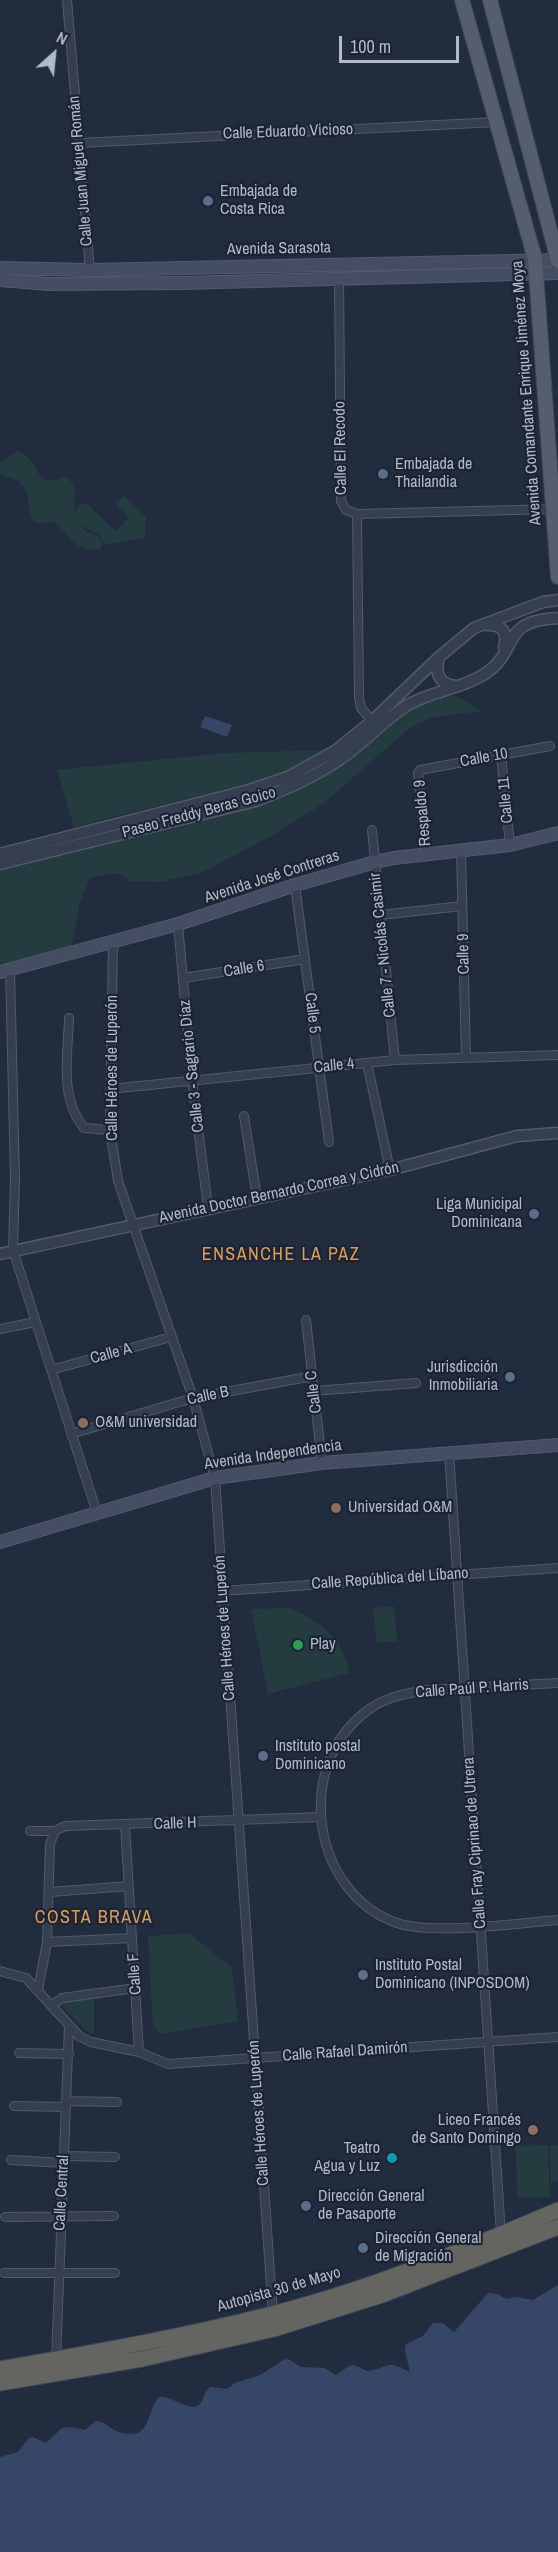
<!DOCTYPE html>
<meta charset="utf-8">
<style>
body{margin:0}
#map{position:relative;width:558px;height:2552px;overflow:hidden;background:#222c3f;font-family:"Archivo Narrow",sans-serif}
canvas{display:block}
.north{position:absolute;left:24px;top:24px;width:60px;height:60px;-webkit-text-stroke:4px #1c2434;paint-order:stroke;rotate:27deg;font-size:16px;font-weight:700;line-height:24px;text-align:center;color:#b2baca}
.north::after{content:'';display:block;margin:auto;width:21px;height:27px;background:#b2baca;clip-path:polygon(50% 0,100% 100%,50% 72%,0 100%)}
.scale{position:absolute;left:339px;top:36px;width:120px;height:27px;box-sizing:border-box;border:3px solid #b2baca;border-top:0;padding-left:8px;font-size:18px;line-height:21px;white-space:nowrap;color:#b2baca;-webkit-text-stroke:4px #1c2434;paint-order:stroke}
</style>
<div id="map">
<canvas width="558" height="2552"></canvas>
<div class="north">N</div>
<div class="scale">100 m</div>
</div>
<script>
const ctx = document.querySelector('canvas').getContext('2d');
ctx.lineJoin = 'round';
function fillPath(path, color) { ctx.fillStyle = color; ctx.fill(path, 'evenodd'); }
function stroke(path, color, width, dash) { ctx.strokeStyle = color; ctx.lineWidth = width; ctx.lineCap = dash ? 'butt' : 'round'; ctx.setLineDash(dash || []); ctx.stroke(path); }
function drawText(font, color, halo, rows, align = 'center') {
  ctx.font = font + ' "Archivo Narrow",sans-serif'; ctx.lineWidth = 4.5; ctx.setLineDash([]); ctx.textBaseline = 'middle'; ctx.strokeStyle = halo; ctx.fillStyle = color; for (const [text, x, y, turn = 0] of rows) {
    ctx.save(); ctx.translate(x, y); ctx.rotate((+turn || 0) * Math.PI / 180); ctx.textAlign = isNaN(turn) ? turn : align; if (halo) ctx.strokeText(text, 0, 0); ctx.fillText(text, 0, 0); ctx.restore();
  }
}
const green = new Path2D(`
 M 18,451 C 42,460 33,491 64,477 C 81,484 72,499 75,512 L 80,504 L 87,504 L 115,531 L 129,518 L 116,504 L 124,496 L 146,518 L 145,538 L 104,545 L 100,535 L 81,526 L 76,515 C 80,528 83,532 97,535 L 103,544 L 99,550 C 70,548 74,540 54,522 L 39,523 L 33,521 C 26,508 32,491 18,481 C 13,477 6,478 0,474 L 0,462 Z
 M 454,695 L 481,711 L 434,717 L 412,726 L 324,803 L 273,835 L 201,873 L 159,882 L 131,881 L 119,874 L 108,874 L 90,878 L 79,906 L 71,949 L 40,958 L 0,963 L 0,868 L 262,803 L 344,761 L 422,702 Z
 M 330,750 L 277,776 L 74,827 L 57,770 L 224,753 Z
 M 394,1606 L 397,1641 L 377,1643 L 373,1608 Z
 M 288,1608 C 320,1620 343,1638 349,1673 L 268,1694 L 251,1609 Z
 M 189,1933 L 232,1968 L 238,2021 L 161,2034 L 153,2026 L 148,1936 Z
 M 94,1997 L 94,2034 L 90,2034 L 60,2004 L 61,2002 Z
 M 548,2145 L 550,2197 L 518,2198 L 515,2146 Z
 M 550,2145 L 558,2145 L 558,2181 L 551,2182 Z`);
const water = new Path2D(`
 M 205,716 L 232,725 L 227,737 L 200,727 Z
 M 558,2285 L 558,2552 L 0,2552 L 0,2457 L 18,2452 L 29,2438 L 33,2437 L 46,2443 L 62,2428 L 70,2427 L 85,2430 L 96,2421 C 107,2422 112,2431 122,2433 C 152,2440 146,2411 159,2397 C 172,2395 191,2414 200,2404 C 204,2399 204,2392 210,2387 L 227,2389 L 235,2383 L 260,2375 L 285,2359 L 290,2360 L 301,2367 L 324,2368 L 336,2375 C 352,2365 348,2361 367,2371 C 391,2369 382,2358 410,2372 L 405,2351 L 406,2344 L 423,2336 L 433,2323 L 443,2323 L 454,2332 L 488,2293 L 497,2294 L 507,2299 L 516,2297 L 533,2300 Z`);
const minor = new Path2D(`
 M 67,0 L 90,270
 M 79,143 L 497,122
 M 339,279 L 341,501 L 346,510 L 357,514 L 556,509
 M 357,514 L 359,697 L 361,708 L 372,721
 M 501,755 L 510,845
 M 372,830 L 395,1060
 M 461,851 L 466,1058
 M 426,854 L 418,773 L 420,770 L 550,746
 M 295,885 L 329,1142
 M 380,915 L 462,906
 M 178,924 L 192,1079 L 208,1208
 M 113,942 L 110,1130 L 118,1181 L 193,1398 L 215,1478 L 273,2315
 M 10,970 L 15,1179 L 13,1250 L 97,1513
 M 183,978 L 305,959
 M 69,1018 C 68,1054 59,1098 84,1128 L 110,1130
 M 367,1063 L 390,1170
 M 110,1089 L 395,1060 L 558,1055
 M 244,1116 L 257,1198
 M 306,1320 L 322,1463
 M 0,1329 L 35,1322
 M 51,1370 L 171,1337
 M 314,1391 L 416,1383
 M 71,1434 L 193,1398 L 313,1376
 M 449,1452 L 501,2234
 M 222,1591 L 558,1568
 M 558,1683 L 426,1690 C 403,1694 381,1698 363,1714 C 295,1769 312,1890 394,1922 C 431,1936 517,1923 558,1920
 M 125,1825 L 139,2052
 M 30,1831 L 55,1831 L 65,1826 L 321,1817
 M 50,1892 L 129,1886
 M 47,1942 L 132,1938
 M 0,1971 L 26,1978 L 80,2037 L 91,2042 L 139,2052 L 168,2064 L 558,2037
 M 38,1990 L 47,1942 L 50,1844 L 55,1831
 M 52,2005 L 62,1998 L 136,1988
 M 19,2053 L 69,2054
 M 67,2101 L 117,2102
 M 14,2106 L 66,2107
 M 64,2156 L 115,2157
 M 11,2160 L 64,2163
 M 5,2217 L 114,2216
 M 4,2273 L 115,2273
 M 56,2360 L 69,2026`);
const tertiary = new Path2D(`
 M 487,625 C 502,624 508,632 504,647
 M 439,657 C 434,674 440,686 459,686
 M 0,854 L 249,790 L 288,777 L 335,751 L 372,721 L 439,657 L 474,628 L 543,602 L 558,600
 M 0,864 L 256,801 C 286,789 315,777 342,758 C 365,742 383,721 406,706 C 430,691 459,690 483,675 C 522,651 497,621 558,618
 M 0,1254 L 390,1170 L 517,1136 L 558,1133`);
const secondary = new Path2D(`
 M 0,268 L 90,270 L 558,260
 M 0,280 L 48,284 L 182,283 L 558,273
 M 0,972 L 178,924 L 295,885 L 375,862 L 394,858 L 510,845 L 558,833
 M 0,1542 L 215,1478 L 322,1463 L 558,1445`);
const primary = new Path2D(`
 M 462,0 L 535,259 L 558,577
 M 490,0 L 558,261`);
const trunk = new Path2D(`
 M 0,2369 C 91,2353 182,2337 272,2314 C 370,2289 465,2250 558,2210
 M 0,2383 L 142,2359 L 274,2329 L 382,2295 L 558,2227`);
const markers = [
 [208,201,6,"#5c6f8a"],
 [383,474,6,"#5c6f8a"],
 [534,1214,6,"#5c6f8a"],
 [510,1377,6,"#5c6f8a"],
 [83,1423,6,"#8d6e63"],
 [336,1508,6,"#8d6e63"],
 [298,1645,6,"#2e9e5b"],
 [263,1756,6,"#5c6f8a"],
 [363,1975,6,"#5c6f8a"],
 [533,2130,6,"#8d6e63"],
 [392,2158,6,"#0f9aa8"],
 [306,2206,6,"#5c6f8a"],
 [363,2248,6,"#5c6f8a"]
];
const streetNames = [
 ["Calle Eduardo Vicioso",288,132,-2],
 ["Calle Juan Miguel Román",81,171,-95],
 ["Avenida Sarasota",279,249,-1],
 ["Avenida Comandante Enrique Jiménez Moya",527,393,-94],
 ["Calle El Recodo",341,448,-91],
 ["Calle 10",484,758,-10],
 ["Calle 11",506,800,-95],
 ["Paseo Freddy Beras Goico",199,813,-15],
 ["Respaldo 9",423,813,-95],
 ["Avenida José Contreras",272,877,-18],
 ["Calle 7 - Nicolás Casimir",383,945,-96],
 ["Calle 9",464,954,-91],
 ["Calle 6",244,969,-9],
 ["Calle 5",312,1013,83],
 ["Calle 3 - Sagrario Díaz",192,1066,-96],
 ["Calle 4",334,1066,-6],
 ["Calle Héroes de Luperón",113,1068,-90],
 ["Avenida Doctor Bernardo Correa y Cidrón",279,1193,-12],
 ["Calle A",111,1354,-15],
 ["Calle C",314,1392,-97],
 ["Calle B",208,1396,-12],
 ["Avenida Independencia",273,1455,-8],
 ["Calle República del Líbano",390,1579,-4],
 ["Calle Héroes de Luperón",225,1628,-94],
 ["Calle Paúl P. Harris",472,1689,-4],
 ["Calle H",175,1824,-2],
 ["Calle Fray Ciprinao de Utrera",475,1843,-94],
 ["Calle F",135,1974,-94],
 ["Calle Rafael Damirón",345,2052,-4],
 ["Calle Héroes de Luperón",259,2113,-94],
 ["Calle Central",62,2193,-87],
 ["Autopista 30 de Mayo",279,2290,-16]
];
const poiNames = [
 ["Embajada de",220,192],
 ["Costa Rica",220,210],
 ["Embajada de",395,465],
 ["Thailandia",395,483],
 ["Liga Municipal",522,1205,"right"],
 ["Dominicana",522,1223,"right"],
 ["Jurisdicción",498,1368,"right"],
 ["Inmobiliaria",498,1386,"right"],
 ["O&M universidad",95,1423],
 ["Universidad O&M",348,1508],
 ["Play",310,1645],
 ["Instituto postal",275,1747],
 ["Dominicano",275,1765],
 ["Instituto Postal",375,1966],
 ["Dominicano (INPOSDOM)",375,1984],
 ["Liceo Francés",521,2121,"right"],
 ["de Santo Domingo",521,2139,"right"],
 ["Teatro",380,2149,"right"],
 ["Agua y Luz",380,2167,"right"],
 ["Dirección General",318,2197],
 ["de Pasaporte",318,2215],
 ["Dirección General",375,2239],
 ["de Migración",375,2257]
];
const neighbourhoodNames = [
 ["ENSANCHE LA PAZ",281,1255],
 ["COSTA BRAVA",94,1918]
];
fillPath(green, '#243b40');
fillPath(water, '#354667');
stroke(minor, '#525a6a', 10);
stroke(tertiary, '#525a6a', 13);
stroke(secondary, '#525a6a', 14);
stroke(primary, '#404858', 16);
stroke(trunk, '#3f4757', 17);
stroke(minor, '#363f4f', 8);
stroke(tertiary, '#363f4f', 10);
stroke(secondary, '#444d62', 12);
stroke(primary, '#545e6f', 14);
stroke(trunk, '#646461', 15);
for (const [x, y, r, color] of markers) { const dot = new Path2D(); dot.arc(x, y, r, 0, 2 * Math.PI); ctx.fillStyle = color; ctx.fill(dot); stroke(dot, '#1c2434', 2); }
drawText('16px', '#b2baca', '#1c2434', streetNames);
drawText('16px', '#b2baca', '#1c2434', poiNames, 'left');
ctx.letterSpacing = '1.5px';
drawText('18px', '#db9d5c', '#1c2434', neighbourhoodNames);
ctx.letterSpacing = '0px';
</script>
